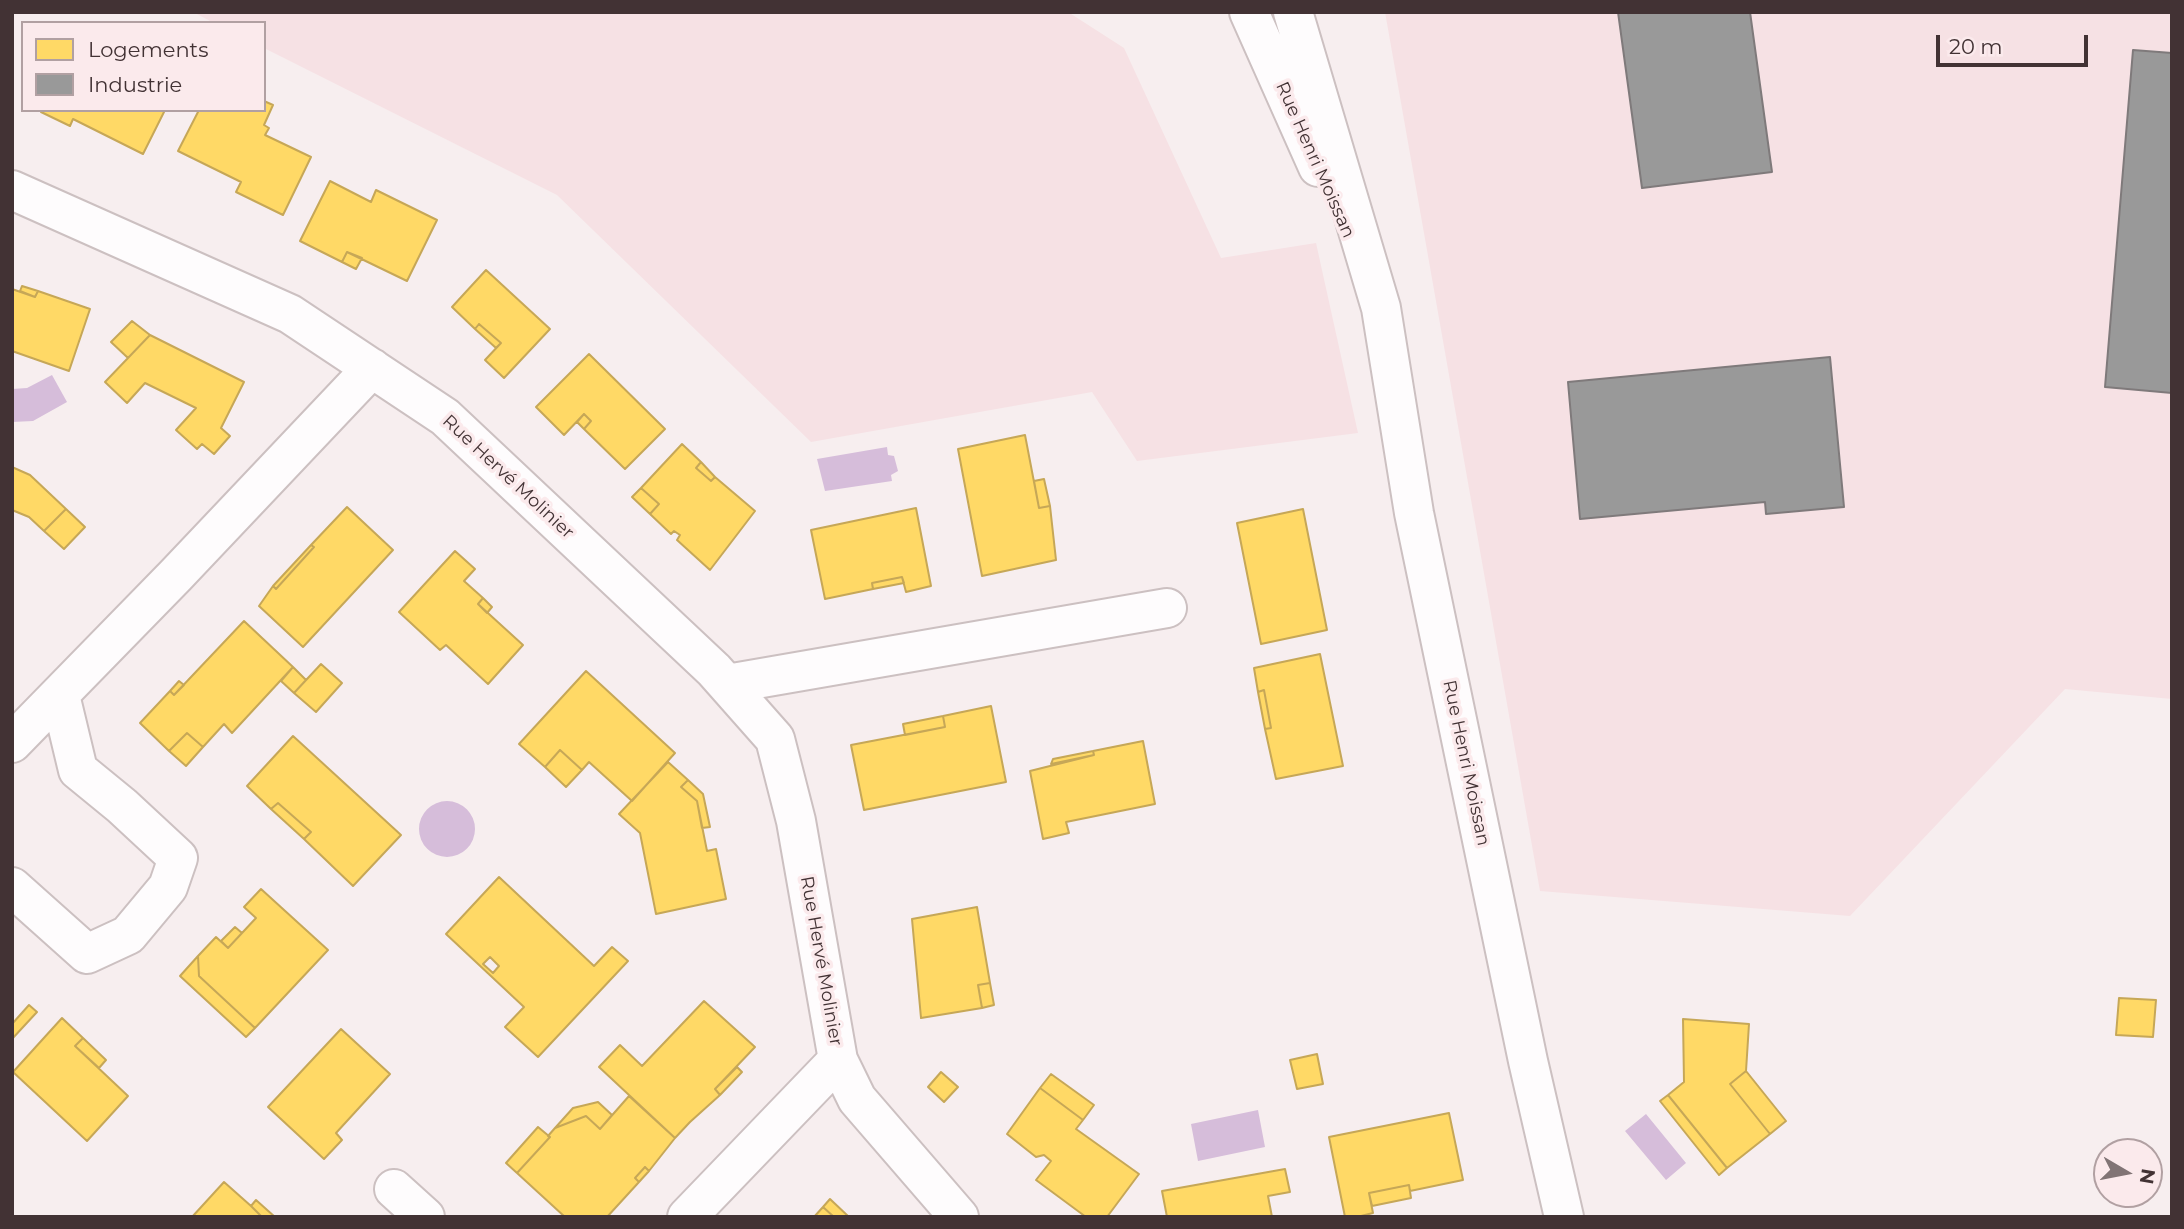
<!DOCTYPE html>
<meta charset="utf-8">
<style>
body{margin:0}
#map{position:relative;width:2184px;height:1229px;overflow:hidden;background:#f7eeef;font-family:Montserrat,sans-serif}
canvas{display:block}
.frame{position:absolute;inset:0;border:14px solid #423234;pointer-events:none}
.legend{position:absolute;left:21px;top:21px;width:245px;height:91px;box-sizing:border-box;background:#fbeaec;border:2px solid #b1a0a2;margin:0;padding:9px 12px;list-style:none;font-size:21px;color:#423234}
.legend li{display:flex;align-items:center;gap:14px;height:35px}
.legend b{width:35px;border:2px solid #b1a0a2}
.north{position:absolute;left:2093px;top:1138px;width:70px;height:70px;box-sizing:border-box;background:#fbeaec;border:2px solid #b1a0a2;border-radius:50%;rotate:100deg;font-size:19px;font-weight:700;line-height:28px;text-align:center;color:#423234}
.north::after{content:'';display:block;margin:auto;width:24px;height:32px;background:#817475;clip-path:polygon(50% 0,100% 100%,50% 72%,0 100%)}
.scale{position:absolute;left:1936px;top:35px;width:152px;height:32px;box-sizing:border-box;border:4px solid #423234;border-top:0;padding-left:9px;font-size:21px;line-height:24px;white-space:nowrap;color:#423234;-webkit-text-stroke:5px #fbeaec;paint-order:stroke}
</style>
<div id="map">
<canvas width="2184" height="1229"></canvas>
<div class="frame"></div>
<ul class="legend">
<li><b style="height:19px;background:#ffd966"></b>Logements</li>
<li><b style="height:19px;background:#999"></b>Industrie</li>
</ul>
<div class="north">N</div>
<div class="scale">20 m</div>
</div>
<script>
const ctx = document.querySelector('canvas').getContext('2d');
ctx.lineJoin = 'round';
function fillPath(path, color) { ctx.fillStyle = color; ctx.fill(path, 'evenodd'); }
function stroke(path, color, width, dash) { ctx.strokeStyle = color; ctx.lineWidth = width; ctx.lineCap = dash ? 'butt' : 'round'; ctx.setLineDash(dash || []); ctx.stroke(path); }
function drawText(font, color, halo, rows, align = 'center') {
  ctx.font = font + ' Montserrat,sans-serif'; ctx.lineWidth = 7; ctx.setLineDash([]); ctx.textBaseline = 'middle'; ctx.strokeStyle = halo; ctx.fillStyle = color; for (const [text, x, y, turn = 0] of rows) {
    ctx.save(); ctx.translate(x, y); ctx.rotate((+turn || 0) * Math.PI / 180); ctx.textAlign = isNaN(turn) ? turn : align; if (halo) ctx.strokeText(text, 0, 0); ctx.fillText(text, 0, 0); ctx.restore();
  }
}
const built = new Path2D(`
 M 193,12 L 1068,12 L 1124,48 L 1221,258 L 1316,243 L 1358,433 L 1137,461 L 1092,392 L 811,442 L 557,195 L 264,48 L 264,23 L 214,23 Z
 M 1385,12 L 2172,12 L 2172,699 L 2065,689 L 1850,916 L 1540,891 Z`);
const water = new Path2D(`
 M 52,375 L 67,402 L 33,421 L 12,422 L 12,389 L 27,388 Z
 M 887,447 L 888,455 L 894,456 L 898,471 L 891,475 L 892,481 L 825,491 L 817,459 Z
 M419 829a28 28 0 1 1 56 0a28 28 0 1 1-56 0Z
 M 1258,1110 L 1265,1147 L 1198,1161 L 1191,1124 Z
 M 1646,1114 L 1686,1163 L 1666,1180 L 1625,1131 Z`);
const homes = new Path2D(`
 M 264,101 L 273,105 L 264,125 L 269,128 L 265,135 L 311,157 L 283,215 L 236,192 L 241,182 L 178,151 L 199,110 L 264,110 Z
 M 42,110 L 165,110 L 143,154 L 73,119 L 70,126 L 41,112 Z
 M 330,181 L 371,202 L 376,190 L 437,220 L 407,281 L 347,252 L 342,262 L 300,241 Z
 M 347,252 L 362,258 L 356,269 L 342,262 Z
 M 486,270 L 550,329 L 504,378 L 485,360 L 501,343 L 479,324 L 475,329 L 452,307 Z
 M 22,286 L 38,291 L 35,297 L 20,291 Z
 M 12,289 L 35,297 L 38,291 L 90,309 L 69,371 L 12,351 Z
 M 132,321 L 150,335 L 128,358 L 111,342 Z
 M 479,324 L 501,343 L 496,348 L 475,329 Z
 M 150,335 L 244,382 L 221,428 L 230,436 L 214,454 L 202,444 L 197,449 L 176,430 L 196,408 L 145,383 L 127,403 L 105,382 Z
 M 589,354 L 665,429 L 625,469 L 584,429 L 591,421 L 584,414 L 564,435 L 536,407 Z
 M 584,414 L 591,421 L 584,429 L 577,422 Z
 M 1025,435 L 1039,508 L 1050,506 L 1056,560 L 982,576 L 958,449 Z
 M 682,444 L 701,462 L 696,468 L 711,481 L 715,477 L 755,511 L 710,570 L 677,540 L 680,535 L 674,531 L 671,534 L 650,514 L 659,504 L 641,488 Z
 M 701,462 L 715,477 L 711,481 L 696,468 Z
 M 12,467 L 30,475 L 66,509 L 44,531 L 29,517 L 12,510 Z
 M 1044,479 L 1050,506 L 1039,508 L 1034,481 Z
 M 641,488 L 659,504 L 650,514 L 632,497 Z
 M 347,507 L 393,550 L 303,647 L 259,606 L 273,586 L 276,589 L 314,547 L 311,545 Z
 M 916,508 L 931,586 L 906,592 L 902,577 L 872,583 L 873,589 L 825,599 L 811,530 Z
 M 66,509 L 85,527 L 64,549 L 44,531 Z
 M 1303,509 L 1327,630 L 1261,644 L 1237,523 Z
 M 311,545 L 314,547 L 276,589 L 273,586 Z
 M 455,551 L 475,569 L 464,581 L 483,598 L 478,604 L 523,645 L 488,684 L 446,645 L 440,650 L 399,612 Z
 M 902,577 L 904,583 L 873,589 L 872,583 Z
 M 483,598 L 492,607 L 487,613 L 478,604 Z
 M 244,621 L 293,667 L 232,733 L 224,724 L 203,747 L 187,733 L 169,751 L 140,723 L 170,691 L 174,695 Z
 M 1320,654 L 1343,766 L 1276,779 L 1265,729 L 1271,728 L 1264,690 L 1258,692 L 1254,668 Z
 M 321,664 L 342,683 L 316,712 L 294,693 Z
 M 293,667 L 306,680 L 294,693 L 281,681 Z
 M 586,671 L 675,753 L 632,801 L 589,762 L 582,770 L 560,750 L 545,767 L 519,744 Z
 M 179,681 L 184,685 L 174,695 L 170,691 Z
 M 1264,690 L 1271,728 L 1265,729 L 1258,692 Z
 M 991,706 L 1006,782 L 864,810 L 851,745 L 945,727 L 943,716 Z
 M 943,716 L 945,727 L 905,735 L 903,724 Z
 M 187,733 L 203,747 L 186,766 L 169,751 Z
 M 293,736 L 401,835 L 353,886 L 304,839 L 311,832 L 278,803 L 271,809 L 247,786 Z
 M 1143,741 L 1155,804 L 1066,822 L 1069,833 L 1043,839 L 1030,771 L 1094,755 L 1093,751 Z
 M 560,750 L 582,770 L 566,787 L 545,767 Z
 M 1093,751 L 1094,755 L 1051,764 L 1053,759 Z
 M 668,762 L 688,780 L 681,787 L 697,801 L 707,851 L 716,849 L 726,899 L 656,914 L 640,833 L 619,814 Z
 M 688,780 L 703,794 L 710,827 L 702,828 L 697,801 L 681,787 Z
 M 278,803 L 311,832 L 304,839 L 271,809 Z
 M 499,877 L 594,966 L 612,947 L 628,961 L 538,1057 L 505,1027 L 524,1007 L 446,934 Z
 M 261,889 L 328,950 L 255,1028 L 199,976 L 198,956 L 216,937 L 228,948 L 256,918 L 244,907 Z
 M 977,907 L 990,983 L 978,985 L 982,1008 L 921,1018 L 912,919 Z
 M 235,927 L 242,933 L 228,948 L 221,941 Z
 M 198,956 L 199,976 L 255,1028 L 246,1037 L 180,976 Z
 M 490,957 L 499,966 L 493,973 L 483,964 Z
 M 990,983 L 994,1005 L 982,1008 L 978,985 Z
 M 2119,998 L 2156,1000 L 2153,1037 L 2116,1035 Z
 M 704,1001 L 755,1047 L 715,1089 L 720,1095 L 690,1122 L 675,1138 L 599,1067 L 620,1045 L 642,1066 Z
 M 29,1005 L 37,1012 L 12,1039 L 12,1024 Z
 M 62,1018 L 83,1038 L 75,1046 L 128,1096 L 87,1141 L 13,1072 Z
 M 1683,1019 L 1749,1024 L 1746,1071 L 1730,1084 L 1770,1134 L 1727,1168 L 1668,1095 L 1684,1082 Z
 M 341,1029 L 390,1074 L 336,1133 L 342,1140 L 324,1159 L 268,1107 Z
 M 83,1038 L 106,1060 L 99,1068 L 75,1046 Z
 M 1317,1054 L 1323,1084 L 1297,1089 L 1290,1060 Z
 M 737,1067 L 742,1072 L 720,1095 L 715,1089 Z
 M 1746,1071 L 1786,1121 L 1770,1134 L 1730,1084 Z
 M 941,1072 L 958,1087 L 944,1102 L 928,1087 Z
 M 1051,1074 L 1094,1105 L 1083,1120 L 1040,1088 Z
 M 1040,1088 L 1083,1120 L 1076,1129 L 1139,1174 L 1107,1217 L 1086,1217 L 1036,1180 L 1051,1161 L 1044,1155 L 1036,1157 L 1007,1134 Z
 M 1668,1095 L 1727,1168 L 1719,1175 L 1660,1101 Z
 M 629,1096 L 675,1138 L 649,1171 L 645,1167 L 635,1178 L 639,1182 L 607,1217 L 565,1217 L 517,1173 L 550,1137 L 548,1136 L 555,1128 L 586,1116 L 600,1129 Z
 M 598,1102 L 612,1115 L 600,1129 L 586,1116 L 555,1128 L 573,1108 Z
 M 1449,1113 L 1463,1180 L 1410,1191 L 1409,1185 L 1369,1193 L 1373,1213 L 1357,1217 L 1345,1217 L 1329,1137 Z
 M 538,1127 L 550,1137 L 517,1173 L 506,1163 Z
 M 645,1167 L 649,1171 L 639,1182 L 635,1178 Z
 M 1285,1169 L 1290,1192 L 1268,1196 L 1272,1217 L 1167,1217 L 1162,1191 Z
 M 224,1182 L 251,1206 L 262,1217 L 192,1217 Z
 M 1409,1185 L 1411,1198 L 1372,1206 L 1369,1193 Z
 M 830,1199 L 849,1217 L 834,1217 L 823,1207 Z
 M 256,1200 L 275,1217 L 262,1217 L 251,1206 Z
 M 823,1207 L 834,1217 L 814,1217 Z`);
const industry = new Path2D(`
 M 1618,12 L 1750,12 L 1772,172 L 1642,188 Z
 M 2133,50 L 2172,53 L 2172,393 L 2105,387 Z
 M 1830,357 L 1844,507 L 1766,514 L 1765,502 L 1580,519 L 1568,382 Z`);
const minor = new Path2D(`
 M 1249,12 L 1318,167
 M 1293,12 L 1381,308 L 1414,513 L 1528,1061 L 1564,1217
 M 12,190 L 290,314 L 445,417 L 714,670 L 775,739 L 796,821 L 838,1060 L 857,1099 L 959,1217
 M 727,684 L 1167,608
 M 12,743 L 176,575 L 372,368
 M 12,887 L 87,954 L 128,935 L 168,887 L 178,858 L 122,806 L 78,770 L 60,695
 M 394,1189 L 425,1217
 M 687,1217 L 838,1060`);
const streetNames = [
 ["Rue Henri Moissan",1315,160,66],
 ["Rue Hervé Molinier",508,477,43],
 ["Rue Henri Moissan",1466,763,78],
 ["Rue Hervé Molinier",821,961,80]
];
fillPath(built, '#f6e1e4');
fillPath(water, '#d6bdda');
fillPath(homes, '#ffd966');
stroke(homes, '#c6a757', 2);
fillPath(industry, '#999');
stroke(industry, '#7f7a7b', 2);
stroke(minor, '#ccc0c1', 42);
stroke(minor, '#fefcfd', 38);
drawText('18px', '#423234', '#fbeaec', streetNames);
</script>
